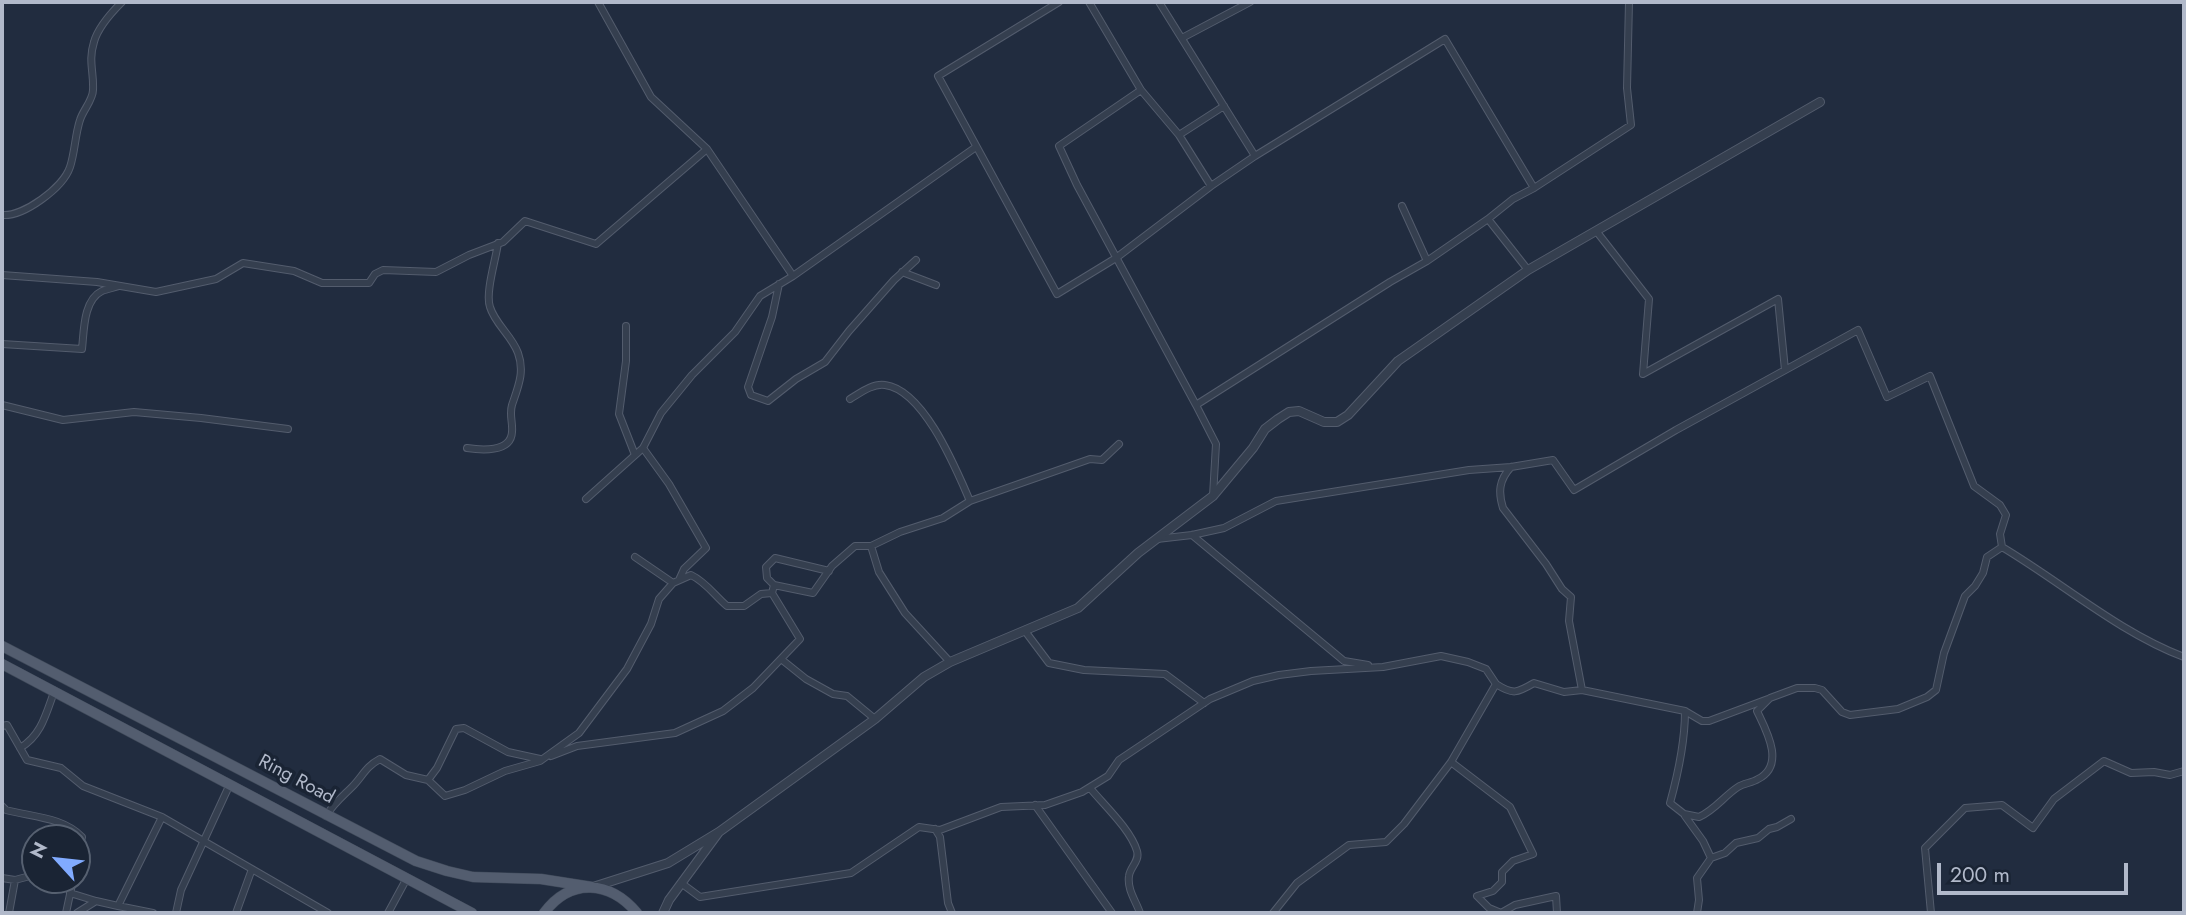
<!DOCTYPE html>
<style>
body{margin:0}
#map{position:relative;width:2186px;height:915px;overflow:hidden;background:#212c3f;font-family:Jost,sans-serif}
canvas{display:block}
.frame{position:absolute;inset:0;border:4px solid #b1b9ca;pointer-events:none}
.north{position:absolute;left:21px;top:824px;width:70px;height:70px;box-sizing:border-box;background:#1a2434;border:2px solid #566070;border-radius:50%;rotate:297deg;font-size:19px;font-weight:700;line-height:28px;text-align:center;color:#b1b9ca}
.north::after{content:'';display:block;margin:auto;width:24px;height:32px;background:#81abff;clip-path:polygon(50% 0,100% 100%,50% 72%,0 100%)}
.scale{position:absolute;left:1937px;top:863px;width:191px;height:32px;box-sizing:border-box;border:4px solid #b1b9ca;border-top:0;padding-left:9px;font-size:21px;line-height:24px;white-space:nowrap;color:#b1b9ca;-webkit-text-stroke:5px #1a2434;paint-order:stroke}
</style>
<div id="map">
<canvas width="2186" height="915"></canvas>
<div class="frame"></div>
<div class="north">N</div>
<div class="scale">200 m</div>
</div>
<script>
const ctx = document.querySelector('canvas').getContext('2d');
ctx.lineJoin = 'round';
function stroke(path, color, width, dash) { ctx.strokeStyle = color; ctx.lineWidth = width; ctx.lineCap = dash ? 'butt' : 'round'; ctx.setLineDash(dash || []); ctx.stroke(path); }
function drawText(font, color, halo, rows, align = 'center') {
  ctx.font = font + ' Jost,sans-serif'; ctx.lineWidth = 7; ctx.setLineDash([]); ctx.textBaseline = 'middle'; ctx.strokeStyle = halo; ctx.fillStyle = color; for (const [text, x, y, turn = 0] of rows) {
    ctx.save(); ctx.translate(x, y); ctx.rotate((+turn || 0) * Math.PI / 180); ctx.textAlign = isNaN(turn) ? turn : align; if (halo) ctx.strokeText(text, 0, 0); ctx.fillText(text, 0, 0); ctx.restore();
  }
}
const minor = new Path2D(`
 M 598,2 L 651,97 L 707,149 L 793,276
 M 1059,2 L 938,76 L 1057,294 L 1116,258 L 1211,186 L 1255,156 L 1159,2
 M 1089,2 L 1141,90 L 1179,135
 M 1182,38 L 1250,2
 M 1141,90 L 1059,146 L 1077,185 L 1196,405
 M 1255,156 L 1445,39 L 1534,188
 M 1211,186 L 1179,135 L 1224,106
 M 1402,206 L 1427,261
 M 2,215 C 23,217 63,188 70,167 C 75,152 75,135 80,120 C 83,110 93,100 93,90 C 94,72 88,61 94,42 C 98,27 111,13 122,2
 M 1597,232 L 1649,299 L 1643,374 L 1778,299 L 1785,370
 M 1528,270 L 1488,219 L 1513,199 L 1534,188 L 1631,125 L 1627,88 L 1629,2
 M 902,272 L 936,285
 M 2,275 L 97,282 L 156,292 L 216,279 L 243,263 L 294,271 L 322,283 L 369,283 L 375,274 L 383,270 L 436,272 L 469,255 L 503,242 L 525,221 L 596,244 L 707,149
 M 779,284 L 772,317 L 748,387 L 751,395 L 768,401 L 796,379 L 825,362 L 849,331 L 894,280 L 916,260
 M 626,326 L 626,361 L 619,414 L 635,455
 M 2,344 L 82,349 C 84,332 83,300 102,291 C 107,289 113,288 119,286
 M 850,399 C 860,393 873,383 885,385 C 924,390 956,469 970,501
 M 2,405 L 63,420 L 134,412 L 201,418 L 288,429
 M 467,448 C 480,450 511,453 512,432 C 513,422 509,415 512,405 C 518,387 525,372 518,353 C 512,336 495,324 490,307 C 485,293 496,259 498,243
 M 643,448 L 669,484 L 706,548 L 684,569 L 679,580
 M 1511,467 C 1499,480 1498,492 1503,508 L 1546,564 L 1562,589 L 1571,597 L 1569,621 L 1582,690
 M 1213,496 L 1216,444 L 1196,405 L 1390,282 L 1427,261 L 1488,219
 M 586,499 L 643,448 L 661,413 L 692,375 L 735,332 L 760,296 L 793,276 L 976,147
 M 1192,535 L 1344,661 L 1368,665
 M 1157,539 L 1192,535 L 1224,528 L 1276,501 L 1469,470 L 1511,467 L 1553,460 L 1574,490 L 1676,430 L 1858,330 L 1887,397 L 1930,376 L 1974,486 L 2000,505 L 2006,515 L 2000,534 L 2002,547 C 2061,582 2120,633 2184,657
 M 635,557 L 673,583 L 691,575 C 706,582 715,596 727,606 L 744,606 L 761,594 L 772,593
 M 774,585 L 767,578 L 766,567 L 775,558 L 829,571
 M 1025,631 L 1049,663 L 1084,670 L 1165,674 L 1204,703
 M 781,659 L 806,679 L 833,694 L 847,696 L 875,719
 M 950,662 L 905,613 L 879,572 L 871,546 L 900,532 L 943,518 L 970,501 L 1090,459 L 1102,460 L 1119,444
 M 1496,684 C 1513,695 1517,693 1534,683 L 1564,692 L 1582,690 L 1685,711 L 1702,721 L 1709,721 L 1768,699
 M 1685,711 C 1685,741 1678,774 1670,803 L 1684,814 L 1699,817 C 1715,810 1724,796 1738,787 C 1744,783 1752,783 1758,779 C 1786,765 1766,730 1757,711 L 1770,698 L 1797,688 L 1815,688 L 1822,690 L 1842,712 L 1850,715 L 1898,709 L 1927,697 L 1936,690 L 1944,653 L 1965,596 L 1975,586 L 1983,573 L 1987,557 L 2002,547
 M 2,726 L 7,725 L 27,760 L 61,768 L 83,786 L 162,817 L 328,913
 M 20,748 C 41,736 46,714 54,692
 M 551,756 L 577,746 L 675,733 L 723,711 L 753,688 L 800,639 L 772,593 L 774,585 L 813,593 L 832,566 L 855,546 L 871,546
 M 1451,762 L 1510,807 L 1533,854 L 1513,861 L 1502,872 L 1502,882 L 1493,891 L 1477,896 L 1489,908 L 1501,913
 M 428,780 L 437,768 L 456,729 L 464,728 L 508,752 L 540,759
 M 1090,788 C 1104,805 1131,830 1137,851 C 1140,861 1130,867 1129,876 C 1127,890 1136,901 1140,913
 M 1035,805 L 1112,913
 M 2,806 L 6,810 C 32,817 63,817 82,837 L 77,860
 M 326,816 C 333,804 343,796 352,787 C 363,776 365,767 380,759 L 406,775 L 428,780 L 445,796 L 465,790 L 505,771 L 540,761 L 579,733 L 627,669 L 651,624 L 659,599 L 673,583
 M 1685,816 L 1703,841 L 1711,858
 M 935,829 L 940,837 L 948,903 L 952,913
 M 2,878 L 15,880
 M 58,880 L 72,882
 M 681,883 L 700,897 L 851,873 L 919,827 L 940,830 L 1001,807 L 1045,805 L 1082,792 L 1108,776 L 1119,760 L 1210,699 L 1253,681 L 1279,675 L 1311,671 L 1383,667 L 1441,656 L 1468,662 L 1486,669 L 1496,684 L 1451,762 L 1404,824 L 1386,842 L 1349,845 L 1297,883 L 1273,913
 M 70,893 L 96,901
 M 118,906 L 153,913
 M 9,913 L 15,880 L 30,876 L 35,876
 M 66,913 L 73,880
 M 77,913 L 96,901 L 118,906 L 162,817
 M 176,913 L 181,890 L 230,784
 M 236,913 L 252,869
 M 388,913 L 407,878
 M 1501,913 L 1515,905 L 1556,896 L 1557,913
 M 1697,913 L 1699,900 L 1697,878 L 1711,858 L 1725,853 L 1736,843 L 1758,838 L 1769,829 L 1777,827 L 1791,819
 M 1931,913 L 1925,848 L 1965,808 L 2002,805 L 2033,828 L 2054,799 L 2104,761 L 2131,773 L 2154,772 L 2170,775 L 2184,771`);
const tertiary = new Path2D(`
 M 719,832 L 875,719 L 924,677 L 950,662 L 1078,608 L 1138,553 L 1213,496 L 1253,448 L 1265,429 L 1278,419 L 1289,412 L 1299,411 L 1324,422 L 1337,422 L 1348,415 L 1398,361 L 1528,270 L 1820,102
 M 593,887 L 668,863 L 719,832 L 669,900 L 663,913`);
const primary = new Path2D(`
 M 2,646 L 416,861 L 447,871 L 473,877 L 541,879 L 592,887
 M 2,664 L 472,913
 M 544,913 C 571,877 610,881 637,913`);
const streetNames = [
 ["Ring Road",296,780,28]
];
stroke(minor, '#535c6d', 8);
stroke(tertiary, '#535c6d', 10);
stroke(primary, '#3e4858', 11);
stroke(minor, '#353f4f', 6);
stroke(tertiary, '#353f4f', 8);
stroke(primary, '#535d6f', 10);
drawText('19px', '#b1b9ca', '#1a2434', streetNames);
</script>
